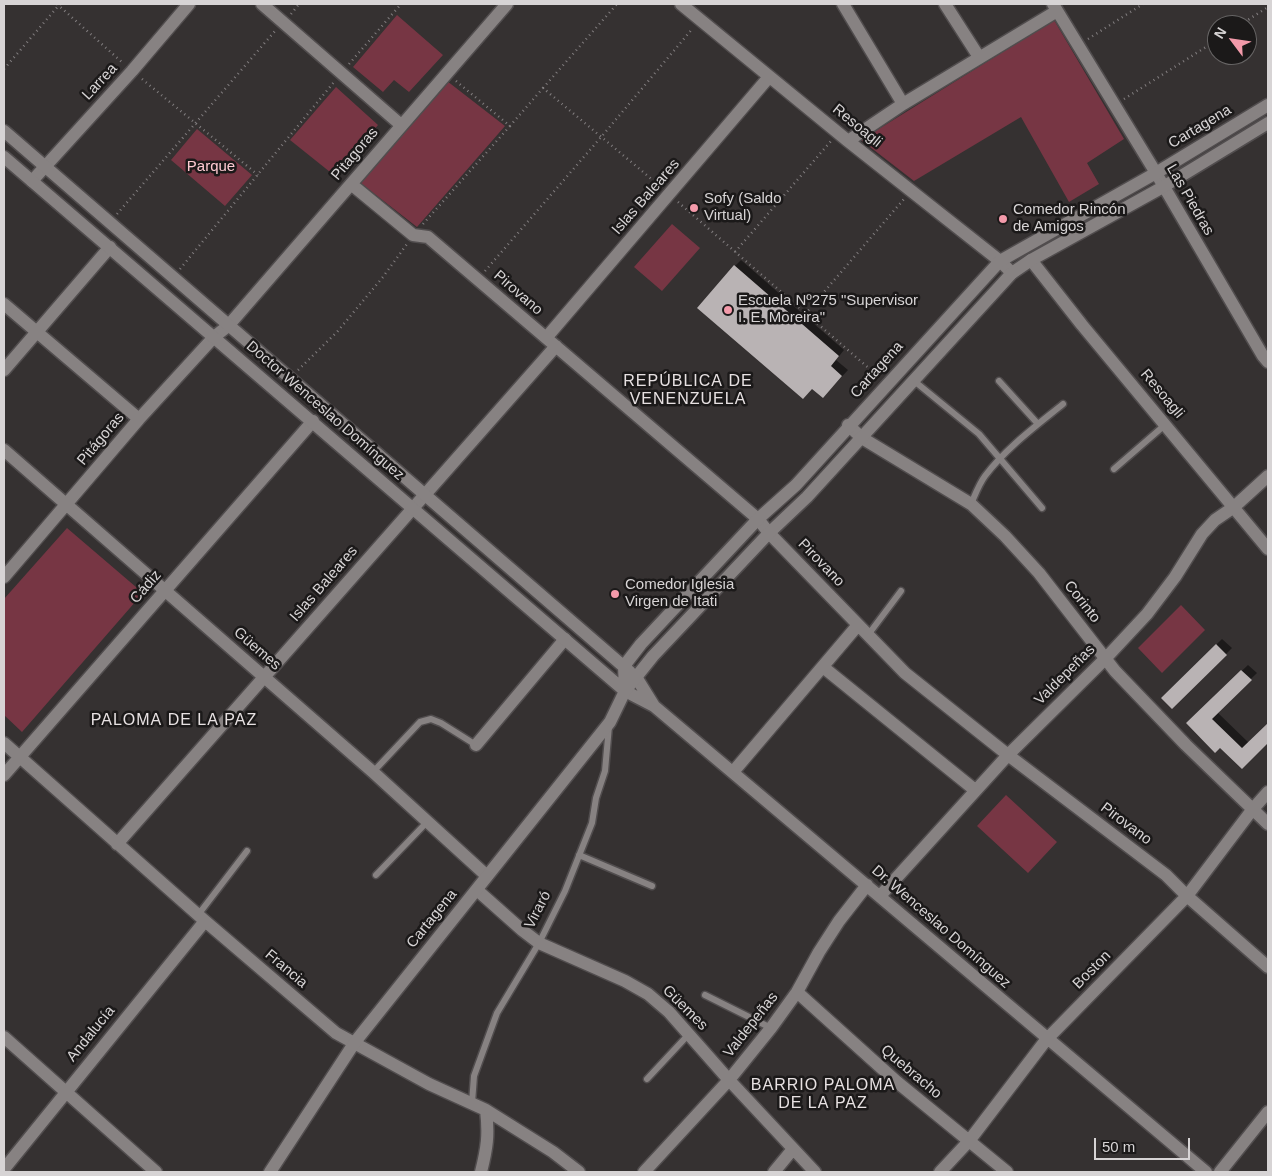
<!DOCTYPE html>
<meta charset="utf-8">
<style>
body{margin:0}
#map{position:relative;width:1272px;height:1176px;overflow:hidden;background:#353131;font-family:Arial,sans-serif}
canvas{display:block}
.frame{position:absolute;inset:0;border:5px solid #d7d4d5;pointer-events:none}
.north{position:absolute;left:1207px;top:15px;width:50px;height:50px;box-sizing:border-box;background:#1b1919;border:1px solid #666464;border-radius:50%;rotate:301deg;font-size:14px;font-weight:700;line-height:20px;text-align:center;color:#d7d4d5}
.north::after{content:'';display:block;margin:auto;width:18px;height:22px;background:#f39aaa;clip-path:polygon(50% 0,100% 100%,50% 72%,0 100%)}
.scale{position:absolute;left:1094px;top:1138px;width:96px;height:22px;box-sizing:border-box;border:2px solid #d7d4d5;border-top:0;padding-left:6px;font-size:15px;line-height:18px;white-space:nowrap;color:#d7d4d5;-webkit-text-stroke:4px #1b1919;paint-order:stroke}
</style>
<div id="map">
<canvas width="1272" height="1176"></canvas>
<div class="frame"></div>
<div class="north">N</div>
<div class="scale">50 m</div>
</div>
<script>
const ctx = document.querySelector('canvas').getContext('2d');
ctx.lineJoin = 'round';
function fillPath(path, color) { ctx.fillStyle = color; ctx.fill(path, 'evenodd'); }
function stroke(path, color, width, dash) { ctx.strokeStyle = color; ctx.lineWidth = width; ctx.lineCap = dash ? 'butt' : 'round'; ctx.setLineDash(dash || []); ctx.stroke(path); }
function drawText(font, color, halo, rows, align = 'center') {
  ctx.font = font + ' Arial,sans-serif'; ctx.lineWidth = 5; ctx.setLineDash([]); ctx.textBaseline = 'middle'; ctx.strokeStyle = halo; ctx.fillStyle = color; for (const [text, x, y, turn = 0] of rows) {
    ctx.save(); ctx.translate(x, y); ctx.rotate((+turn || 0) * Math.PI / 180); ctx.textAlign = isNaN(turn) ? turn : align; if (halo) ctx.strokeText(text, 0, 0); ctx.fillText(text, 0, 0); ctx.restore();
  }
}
const green = new Path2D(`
 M 397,15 L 443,55 L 409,92 L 394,80 L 383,92 L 353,67 Z
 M 1054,20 L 1124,139 L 1087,163 L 1099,184 L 1069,202 L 1021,117 L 914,181 L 861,140 Z
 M 447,81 L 505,126 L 417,227 L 358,181 Z
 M 336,87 L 378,125 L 335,176 L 290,140 Z
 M 197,129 L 252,175 L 225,206 L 171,160 Z
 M 672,224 L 700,248 L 662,291 L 634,267 Z
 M 67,528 L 143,593 L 22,732 L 4,715 L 4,599 Z
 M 1181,605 L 1205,630 L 1162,673 L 1138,648 Z
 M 1006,795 L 1057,842 L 1028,873 L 977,826 Z`);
const shadow = new Path2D(`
 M 741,260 L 844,350 L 836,360 L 848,370 L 823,397 L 735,266 Z
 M 1222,639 L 1232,648 L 1172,708 L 1162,698 Z
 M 1248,665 L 1257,673 L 1217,712 L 1249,743 L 1268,725 L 1268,741 L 1242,768 L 1220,747 L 1187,723 Z`);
const building = new Path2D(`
 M 734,265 L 839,356 L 831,366 L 842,376 L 823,398 L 812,389 L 803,399 L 697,308 Z
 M 1216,644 L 1227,655 L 1172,709 L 1161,698 Z
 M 1241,670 L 1252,680 L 1212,719 L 1242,748 L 1268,723 L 1268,743 L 1242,769 L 1220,748 L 1215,753 L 1186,723 Z`);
const path = new Path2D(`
 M 57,4 L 124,64
 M 291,14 L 299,4
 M 1240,25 L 1268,7
 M 1088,39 L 1143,4
 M 349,64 L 401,4
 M 4,69 L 60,4
 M 142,79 L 258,175
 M 456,81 L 510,126 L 543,88 L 661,187
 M 543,88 L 617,4
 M 1124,99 L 1217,40
 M 678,202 L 880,378
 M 117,214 L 275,31
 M 423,224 L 510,126
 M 735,252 L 831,141
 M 180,269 L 334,82
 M 485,271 L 602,136 L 693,28
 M 805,314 L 904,199
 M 298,370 L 337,332 L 383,277 L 407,244`);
const lane = new Path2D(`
 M 913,380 L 979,434 L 1042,508
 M 999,381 L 1038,424
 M 1114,469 L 1166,424
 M 971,504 C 975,495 979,484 985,476 C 1006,448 1036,426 1063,404
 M 868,635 L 901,591
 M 373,772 L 420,722 L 431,719 L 441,723 L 476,745
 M 579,855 L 652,886
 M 376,875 L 428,821
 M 198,915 L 247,851
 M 705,995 L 771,1028
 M 647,1079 L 689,1034
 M 472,1103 L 474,1076 L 497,1013 L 539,943 L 565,891 L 592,823 L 596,798 L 605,771 L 609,726`);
const street = new Path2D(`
 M 262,4 L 401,125
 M 681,4 L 848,141 L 1000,261 L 1012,273
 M 843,4 L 903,104
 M 945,4 L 979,57
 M 1053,4 L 1156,173 L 1263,356 L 1268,362
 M 848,141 L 903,104 L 1057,11
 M 32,181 L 132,71 L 189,4
 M 351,184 L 413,235 L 428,237 L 758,519 L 769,533 L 905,673 L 1008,755 L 1166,875 L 1187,896 L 1268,967
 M 1031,260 L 1082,325 L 1268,549
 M 4,304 L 139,419
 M 546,338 L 769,77
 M 4,370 L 110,247
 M 848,425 L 862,438 L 971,504 L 1005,536 L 1039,573 L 1115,671 L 1186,745 L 1268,824
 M 4,450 L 373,772 L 487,876
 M 4,577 L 139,419 L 214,337 L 228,326 L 507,4
 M 823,667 L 975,790
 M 636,677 L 654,706
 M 625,691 L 654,706 C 839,860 1021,1018 1206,1172
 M 4,743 L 205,921 L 336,1033 L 429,1084 L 486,1110 L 553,1152 L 579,1172
 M 476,745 L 565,639
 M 733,772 L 858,625
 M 4,775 L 313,421
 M 117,844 L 556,346
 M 477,890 L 522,930 L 539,943 L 625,981 L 648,994 L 669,1012 L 729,1080 L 815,1172
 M 880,896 L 1008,755 L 1105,659 L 1147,614 L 1175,577 L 1202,534 L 1215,520 L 1234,507 L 1268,476
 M 797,992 L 897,1082 L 1007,1172
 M 4,1037 L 156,1172
 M 4,1169 L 205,921
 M 481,1172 C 487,1148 489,1135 486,1110
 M 644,1172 L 729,1080 L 771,1028 L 797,992 L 819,952 L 839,921 L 867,885
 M 774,1172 L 793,1149
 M 940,1172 L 969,1141 L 1046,1040 L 1187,896 L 1252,810 L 1268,792
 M 1220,1172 L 1268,1112`);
const secondary = new Path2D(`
 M 4,131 L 630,672
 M 4,157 L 625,691
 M 625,691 L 624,666 L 641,644 L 758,519 L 796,485 L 1000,261 L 1156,173 L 1268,105
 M 270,1172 L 355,1042 L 610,722 L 625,691 L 653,656 L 769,533 L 807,497 L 1012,273 L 1031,260 L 1163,187 L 1268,123`);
const markers = [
 [694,208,5,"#f39aaa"],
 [1003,219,5,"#f39aaa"],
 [728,310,5,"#f39aaa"],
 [615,594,5,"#f39aaa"]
];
const streetNames = [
 ["Larrea",100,82,-47],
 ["Resoagli",857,126,39],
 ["Cartagena",1200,127,-31],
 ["Pitagoras",355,154,-50],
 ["Islas Baleares",646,197,-49],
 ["Las Piedras",1190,200,60],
 ["Pirovano",518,293,41],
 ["Cartagena",877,370,-48],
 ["Resoagli",1162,394,50],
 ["Doctor Wenceslao Domínguez",325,411,41],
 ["Pitágoras",101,439,-50],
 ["Pirovano",821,563,46],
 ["Islas Baleares",324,584,-49],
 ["Cádiz",146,587,-49],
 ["Corinto",1082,602,52],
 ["Güemes",257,649,41],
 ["Valdepeñas",1065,675,-45],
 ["Pirovano",1126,824,37],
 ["Viraró",538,910,-63],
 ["Cartagena",432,919,-51],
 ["Dr. Wenceslao Domínguez",941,927,41],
 ["Francia",286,969,40],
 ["Boston",1092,970,-45],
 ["Güemes",685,1008,45],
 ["Valdepeñas",751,1025,-52],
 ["Andalucía",91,1034,-51],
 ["Quebracho",911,1072,40]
];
const parkNames = [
 ["Parque",211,167]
];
const poiNames = [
 ["Sofy (Saldo",704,199],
 ["Virtual)",704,216],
 ["Comedor Rincón",1013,210],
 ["de Amigos",1013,227],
 ["Escuela Nº275 \"Supervisor",738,301],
 ["I. E. Moreira\"",738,318],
 ["Comedor Iglesia",625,585],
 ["Virgen de Itati",625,602]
];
const neighbourhoodNames = [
 ["REPÚBLICA DE",688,382],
 ["VENENZUELA",688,400],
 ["PALOMA DE LA PAZ",174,721],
 ["BARRIO PALOMA",823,1086],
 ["DE LA PAZ",823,1104]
];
fillPath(green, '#773644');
fillPath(shadow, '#0007');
fillPath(building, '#b9b3b4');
stroke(lane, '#514d4e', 9);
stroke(street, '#514d4e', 15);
stroke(secondary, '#514d4e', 15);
stroke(path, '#837f80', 2.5, [1, 4]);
stroke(lane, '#878282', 6);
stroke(street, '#878282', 12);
stroke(secondary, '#878282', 12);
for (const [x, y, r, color] of markers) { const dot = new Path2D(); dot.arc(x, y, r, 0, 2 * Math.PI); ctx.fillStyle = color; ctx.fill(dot); stroke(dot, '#1b1919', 2); }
drawText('15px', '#d7d4d5', '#1b1919', streetNames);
drawText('15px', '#fecad2', '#1b1919', parkNames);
drawText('15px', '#d7d4d5', '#1b1919', poiNames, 'left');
ctx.letterSpacing = '1px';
drawText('16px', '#e7e1e2', '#1b1919', neighbourhoodNames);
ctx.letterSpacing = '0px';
</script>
